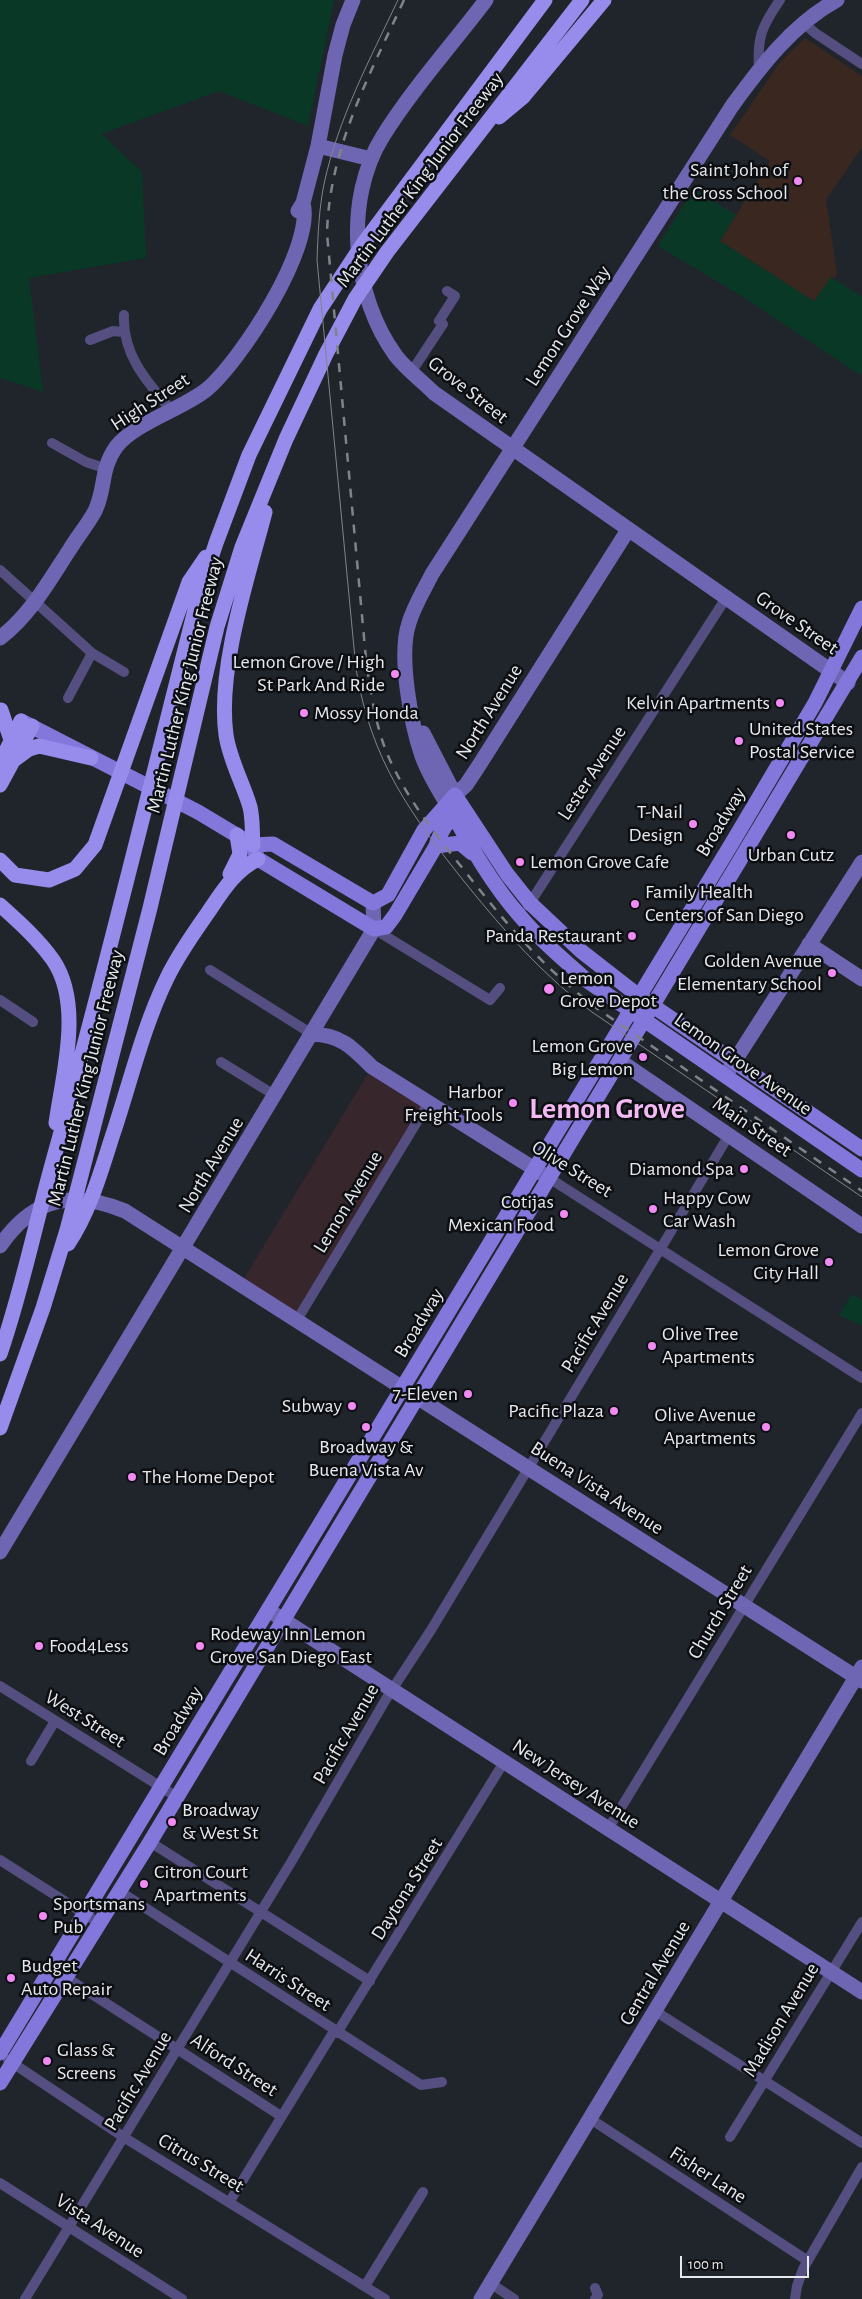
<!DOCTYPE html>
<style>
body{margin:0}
#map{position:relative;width:862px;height:2299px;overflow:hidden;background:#20252c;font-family:"Alegreya Sans",sans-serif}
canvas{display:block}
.scale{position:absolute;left:680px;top:2256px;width:129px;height:22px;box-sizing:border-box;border:2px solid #e5e8ed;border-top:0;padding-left:6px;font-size:15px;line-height:18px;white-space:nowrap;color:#e5e8ed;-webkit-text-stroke:4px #0c0e11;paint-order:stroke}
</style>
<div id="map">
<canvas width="862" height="2299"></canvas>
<div class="scale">100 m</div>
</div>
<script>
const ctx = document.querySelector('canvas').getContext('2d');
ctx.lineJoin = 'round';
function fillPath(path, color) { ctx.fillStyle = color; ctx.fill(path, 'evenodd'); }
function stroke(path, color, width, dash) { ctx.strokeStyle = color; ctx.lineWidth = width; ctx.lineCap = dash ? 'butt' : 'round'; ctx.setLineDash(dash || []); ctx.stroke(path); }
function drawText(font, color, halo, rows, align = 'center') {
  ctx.font = font + ' "Alegreya Sans",sans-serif'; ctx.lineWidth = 5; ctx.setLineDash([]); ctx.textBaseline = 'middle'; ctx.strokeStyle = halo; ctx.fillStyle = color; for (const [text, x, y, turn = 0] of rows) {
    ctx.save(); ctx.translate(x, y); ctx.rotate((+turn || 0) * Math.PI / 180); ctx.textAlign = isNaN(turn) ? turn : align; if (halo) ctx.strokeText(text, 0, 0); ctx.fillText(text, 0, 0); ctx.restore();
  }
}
const industrial = new Path2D(`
 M 372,1067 L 429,1102 L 297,1317 L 242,1282 Z`);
const education = new Path2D(`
 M 805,38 L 862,76 L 862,147 L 826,200 L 837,273 L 834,279 L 831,277 L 815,302 L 720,241 L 770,161 L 730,135 L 780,62 Z`);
const green = new Path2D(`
 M 0,0 L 334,0 L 308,126 L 219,91 L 101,134 L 142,172 L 146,258 L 29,278 L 43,392 L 0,378 Z
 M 694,189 L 736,215 L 720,241 L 814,301 L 831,277 L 862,297 L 862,372 L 860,375 L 743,297 L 658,246 Z
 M 852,1294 L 862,1300 L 862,1326 L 839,1315 Z`);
const street = new Path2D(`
 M 804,23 L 815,33 L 862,64
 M 759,68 C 757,37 762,26 780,0
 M 124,315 C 122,355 148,383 172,411
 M 90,340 L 113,331 L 123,332
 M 412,371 L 443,324 L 439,321 L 455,296 L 447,291
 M 52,443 L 86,462 L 104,468
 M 0,570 L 92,653 L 124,672
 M 68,698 L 92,653
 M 528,906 L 726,598
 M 374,929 L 490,1000 L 500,988
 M 210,970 L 312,1034
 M 0,1000 L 33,1022
 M 221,1062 L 276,1096
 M 549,1178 L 862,1378
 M 297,1320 L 429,1102
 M 0,1686 L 177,1797
 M 31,1761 L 55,1721
 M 608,1829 L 862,1413
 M 150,1842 L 370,1981
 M 0,1860 L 99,1923
 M 119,1891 L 421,2085 L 442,2082
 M 67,1978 L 281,2116
 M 655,2011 L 862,2143
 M 337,2033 L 504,1762
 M 8,2060 L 125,2138 L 385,2299
 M 589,2118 L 808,2261
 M 730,2137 L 862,1922
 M 0,2183 L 182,2299
 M 230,2201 L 334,2031
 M 490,2283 L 514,2299
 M 365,2286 L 423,2192
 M 595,2288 L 598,2295 L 595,2299
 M 25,2299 L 293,1859 L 386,1699 L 431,1630 L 729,1135
 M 795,2299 L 797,2286 L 803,2269 L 862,2167`);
const secondary = new Path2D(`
 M 486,0 C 452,45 413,88 383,136 C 343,200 352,296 396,356 C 406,369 422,381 434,393 L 848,683
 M 318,146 L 371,159
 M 298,211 L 303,203 L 318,146 L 335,55 L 343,25 L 353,0
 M 0,638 C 31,614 49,581 70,549 C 78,536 88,524 95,511 C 106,488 100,470 116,447 C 133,424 182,409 206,390 C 240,362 315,247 303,203
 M 423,733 L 455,795 L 466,785 L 478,767 L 628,530
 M 447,804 C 438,789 428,773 422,756 C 411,724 398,655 409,623 C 414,606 424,590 432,574 L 732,106 C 761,66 793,24 837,0
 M 809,944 L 862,979
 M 312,1034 C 341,1035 352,1047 372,1067 L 549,1178
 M 620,1061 L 862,1226
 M 727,1073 L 862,862
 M 0,1246 C 33,1198 72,1189 125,1211 L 862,1681
 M 0,1552 L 374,929 L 373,903
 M 268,1610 L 862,1992
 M 481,2299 L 862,1667`);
const primary = new Path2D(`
 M 21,721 L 198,812 L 253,845 L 273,844 L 373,903 L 388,895 L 424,830 L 455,795 L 507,874 L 530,903 L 581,951 L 640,997 L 862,1149
 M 447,804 C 469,843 490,882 520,916 C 540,940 565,961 589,982 L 862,1170
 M 436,846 L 460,843 L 472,853
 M 253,847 L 258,859 L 374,929 L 386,927 L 395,915 L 436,846 C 440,831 448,821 459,810
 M 0,2053 L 732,843 L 815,703 L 862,608
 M 0,2083 L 150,1842 L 862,657`);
const highway = new Path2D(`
 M 499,117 L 523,97 L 604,0
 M 1,710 L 11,740
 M 14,760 L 29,749 L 39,746 L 91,758
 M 0,763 L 21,721
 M 0,785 L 32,726
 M 253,845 C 252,833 253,819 250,807 C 243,783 230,761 226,735 C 217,669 248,577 265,512
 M 0,860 L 15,875 L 49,880 L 75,869 L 95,845 L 189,582 L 206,557
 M 230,874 L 240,854 L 237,835
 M 0,905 C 19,922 38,939 53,960 C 83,1004 63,1074 56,1123
 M 68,1244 C 91,1210 102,1167 115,1128 C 131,1079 144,1025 167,978 C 178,955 193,934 207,914 C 222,892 234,871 258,859
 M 0,1354 C 22,1291 35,1225 53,1161 C 105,974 150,786 198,598 L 216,543 L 249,455 L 320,309 L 363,244 L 545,0
 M 0,1428 L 43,1308 L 67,1230 L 150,908 L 217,627 L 242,547 L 286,439 L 326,354 L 355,299 L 387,252 L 582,0`);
const tram = new Path2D(`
 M 398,0 C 370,59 338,119 324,184 C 319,209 318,234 317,260 L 356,669 C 371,761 411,815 467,885 C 505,932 543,975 592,1012 L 862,1197`);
const rail = new Path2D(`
 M 404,0 C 369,76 329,149 327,234 L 366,659 C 370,690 375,722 386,751 C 404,794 431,829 460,865 C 504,921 538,963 595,1007 L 862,1191`);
const markers = [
 [798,181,5,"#f28af3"],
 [395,674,5,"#f28af3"],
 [780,703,5,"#f28af3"],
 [304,713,5,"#f28af3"],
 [739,741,5,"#f28af3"],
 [693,824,5,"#f28af3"],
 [791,835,5,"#f28af3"],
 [520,862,5,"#f28af3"],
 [635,904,5,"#f28af3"],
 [632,936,5,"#f28af3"],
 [832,973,5,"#f28af3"],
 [549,989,6,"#f28af3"],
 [643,1057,5,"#f28af3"],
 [513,1103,5,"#f28af3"],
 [744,1169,5,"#f28af3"],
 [653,1209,5,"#f28af3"],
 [564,1214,5,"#f28af3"],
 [829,1262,5,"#f28af3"],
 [652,1346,5,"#f28af3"],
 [468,1394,5,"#f28af3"],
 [352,1406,5,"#f28af3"],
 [614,1411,5,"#f28af3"],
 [366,1427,5,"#f28af3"],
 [766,1427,5,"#f28af3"],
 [132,1477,5,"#f28af3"],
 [39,1646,5,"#f28af3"],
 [200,1646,5,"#f28af3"],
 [172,1822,5,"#f28af3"],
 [144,1884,5,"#f28af3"],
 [43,1916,5,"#f28af3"],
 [11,1978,5,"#f28af3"],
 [47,2061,5,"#f28af3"]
];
const poiNames = [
 ["Saint John of",788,170],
 ["the Cross School",788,193],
 ["Lemon Grove / High",385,662],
 ["St Park And Ride",385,685],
 ["Kelvin Apartments",770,703],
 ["Mossy Honda",314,713,"left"],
 ["United States",749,729,"left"],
 ["Postal Service",749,752,"left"],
 ["T-Nail",683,812],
 ["Design",683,835],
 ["Urban Cutz",791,855,"center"],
 ["Lemon Grove Cafe",530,862,"left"],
 ["Family Health",645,892,"left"],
 ["Centers of San Diego",645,915,"left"],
 ["Panda Restaurant",622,936],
 ["Golden Avenue",822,961],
 ["Elementary School",822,984],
 ["Lemon",560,978,"left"],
 ["Grove Depot",560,1001,"left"],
 ["Lemon Grove",633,1046],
 ["Big Lemon",633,1069],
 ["Harbor",503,1092],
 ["Freight Tools",503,1115],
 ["Diamond Spa",734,1169],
 ["Happy Cow",663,1198,"left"],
 ["Car Wash",663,1221,"left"],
 ["Cotijas",554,1202],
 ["Mexican Food",554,1225],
 ["Lemon Grove",819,1250],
 ["City Hall",819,1273],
 ["Olive Tree",662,1334,"left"],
 ["Apartments",662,1357,"left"],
 ["7-Eleven",458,1394],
 ["Subway",342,1406],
 ["Pacific Plaza",604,1411],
 ["Olive Avenue",756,1415],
 ["Apartments",756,1438],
 ["Broadway &",366,1447,"center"],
 ["Buena Vista Av",366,1470,"center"],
 ["The Home Depot",142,1477,"left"],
 ["Rodeway Inn Lemon",210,1634,"left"],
 ["Grove San Diego East",210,1657,"left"],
 ["Food4Less",49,1646,"left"],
 ["Broadway",182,1810,"left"],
 ["& West St",182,1833,"left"],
 ["Citron Court",154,1872,"left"],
 ["Apartments",154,1895,"left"],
 ["Sportsmans",53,1904,"left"],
 ["Pub",53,1927,"left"],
 ["Budget",21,1966,"left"],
 ["Auto Repair",21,1989,"left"],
 ["Glass &",57,2050,"left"],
 ["Screens",57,2073,"left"]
];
const streetNames = [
 ["Martin Luther King Junior Freeway",420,180,-53],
 ["Lemon Grove Way",568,326,-57],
 ["Grove Street",468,390,38],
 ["High Street",150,402,-33],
 ["Grove Street",797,623,35],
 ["Martin Luther King Junior Freeway",185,685,-76],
 ["North Avenue",489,712,-58],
 ["Lester Avenue",592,773,-57],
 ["Broadway",721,822,-59],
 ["Lemon Grove Avenue",743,1064,35],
 ["Martin Luther King Junior Freeway",86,1078,-76],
 ["Main Street",752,1127,34],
 ["North Avenue",211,1165,-59],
 ["Olive Street",572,1169,32],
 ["Lemon Avenue",348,1202,-59],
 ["Broadway",419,1323,-59],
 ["Pacific Avenue",595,1323,-59],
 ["Buena Vista Avenue",597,1488,33],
 ["Church Street",720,1612,-59],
 ["West Street",85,1719,32],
 ["Broadway",178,1721,-59],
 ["Pacific Avenue",346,1734,-60],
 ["New Jersey Avenue",576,1784,33],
 ["Daytona Street",407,1889,-58],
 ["Central Avenue",655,1973,-59],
 ["Harris Street",288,1980,33],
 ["Madison Avenue",781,2020,-59],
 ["Alford Street",234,2065,33],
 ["Pacific Avenue",138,2081,-59],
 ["Citrus Street",201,2163,31],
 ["Fisher Lane",708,2175,33],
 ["Vista Avenue",100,2226,33]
];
const townNames = [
 ["Lemon Grove",607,1109]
];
fillPath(industrial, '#38262d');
fillPath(education, '#392720');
fillPath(green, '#0a3826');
stroke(street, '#544f80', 10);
stroke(secondary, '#6f66b3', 15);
stroke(primary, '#8477db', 15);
stroke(highway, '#978cec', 15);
stroke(tram, '#80848a', 1);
stroke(rail, '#80848a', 2.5, [9, 9]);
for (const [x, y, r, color] of markers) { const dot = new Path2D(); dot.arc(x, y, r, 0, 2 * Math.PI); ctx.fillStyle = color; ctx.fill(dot); stroke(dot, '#0c0e11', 2); }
drawText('20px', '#e5e8ed', '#0c0e11', poiNames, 'right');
drawText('20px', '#e5e8ed', '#0c0e11', streetNames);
drawText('bold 30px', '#f2b9f2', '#0c0e11', townNames);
</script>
